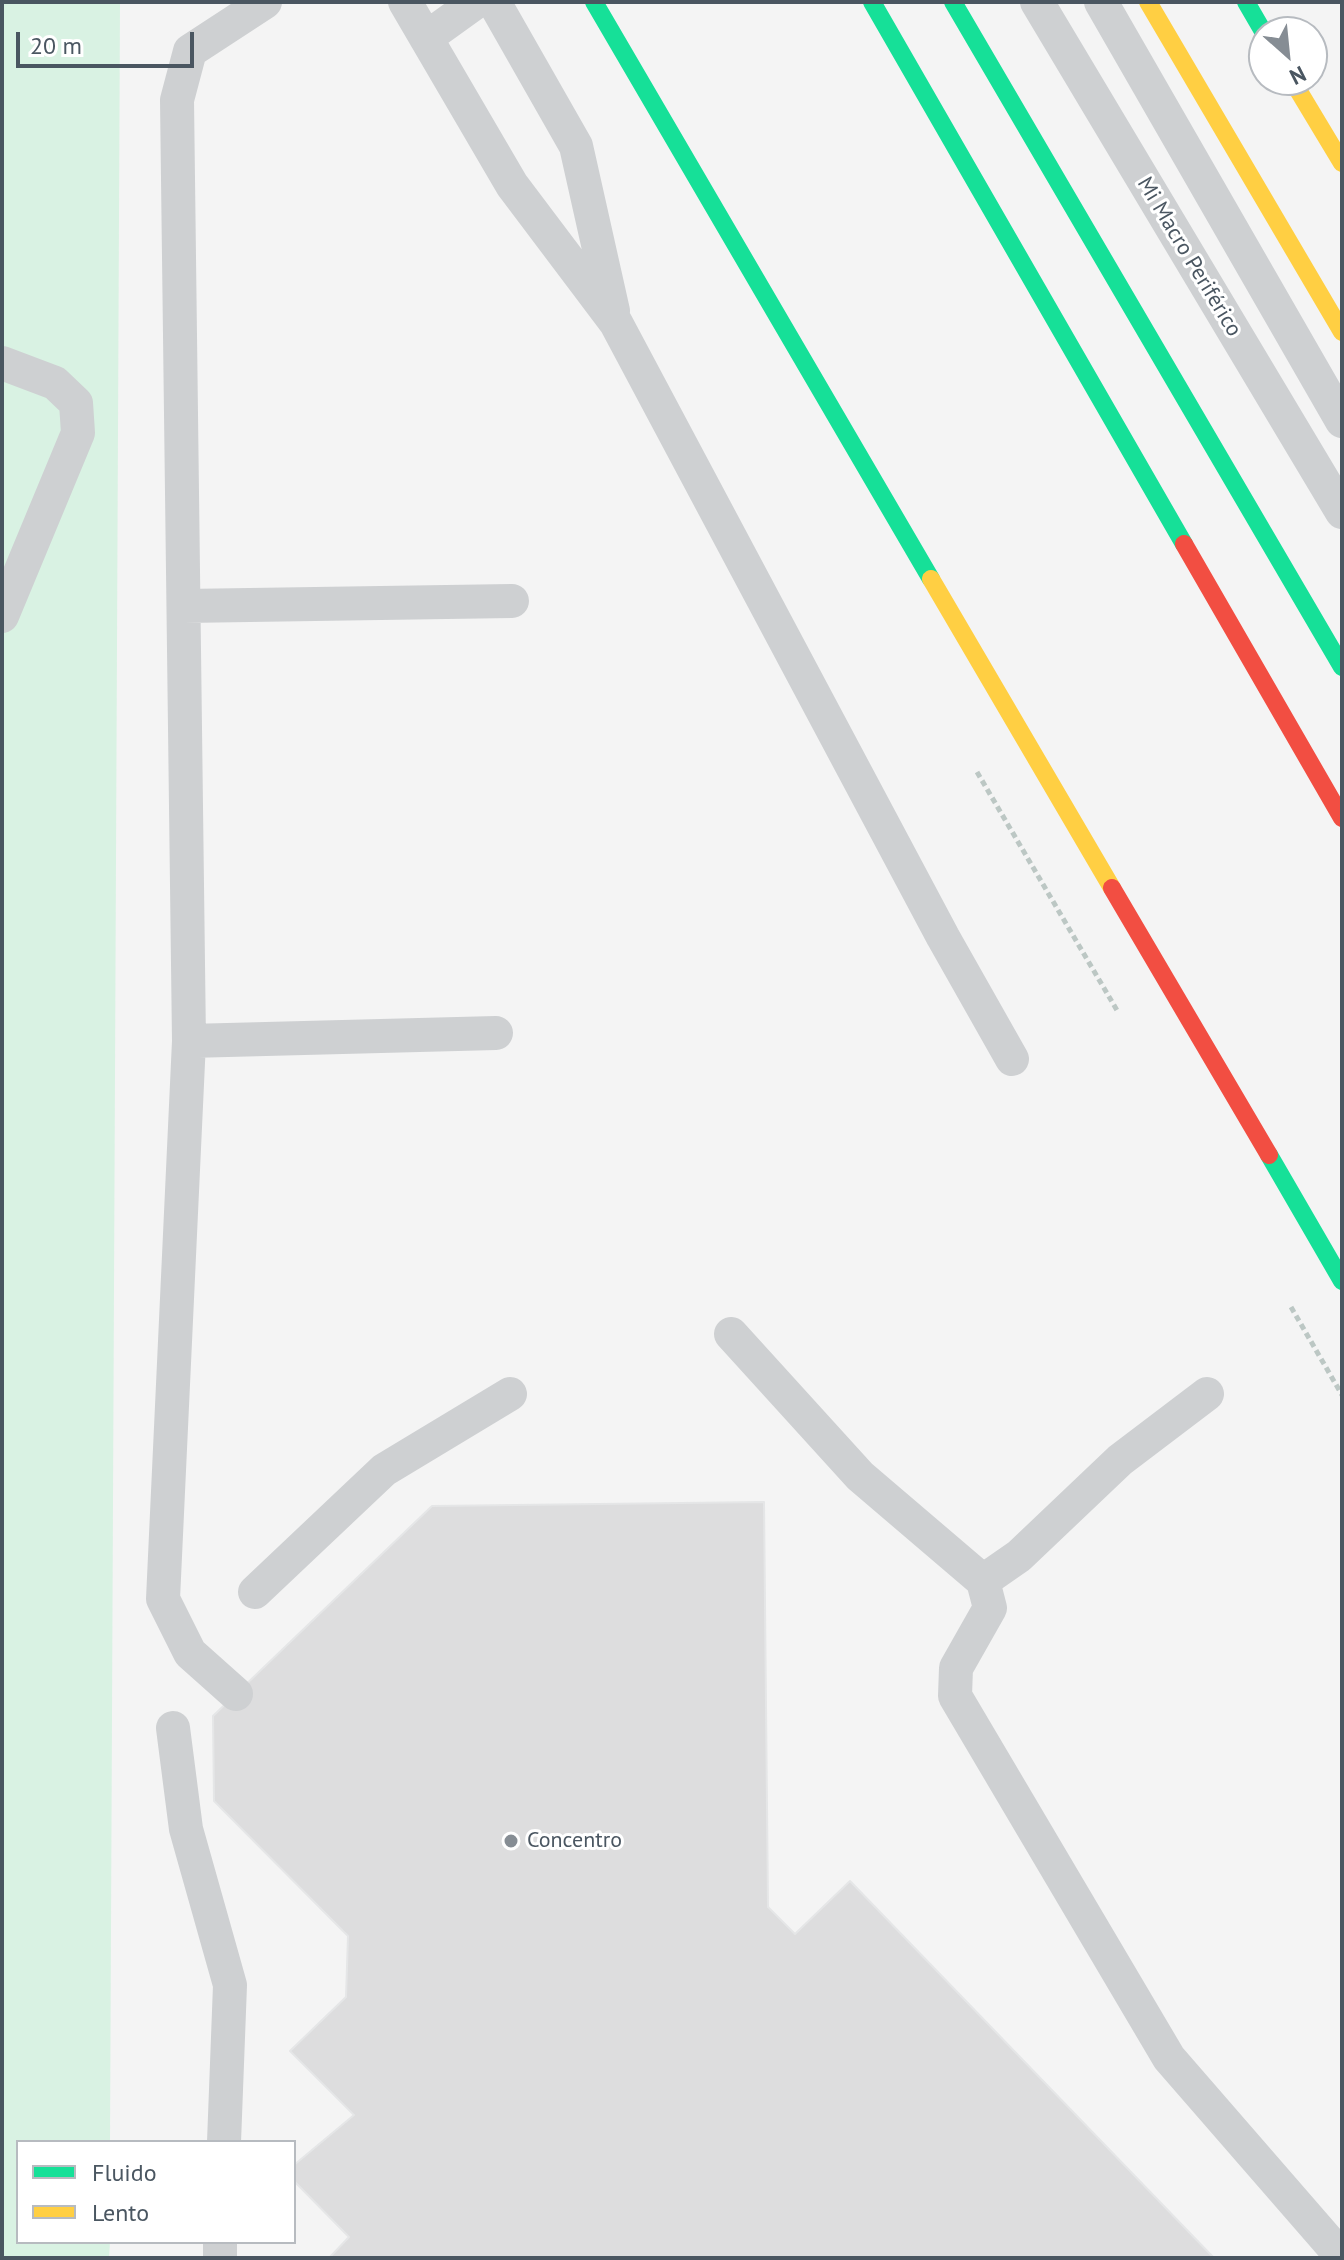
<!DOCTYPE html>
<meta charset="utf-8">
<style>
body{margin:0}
#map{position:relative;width:1344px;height:2260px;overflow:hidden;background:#f4f4f4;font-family:"PT Sans",sans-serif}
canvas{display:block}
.frame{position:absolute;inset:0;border:4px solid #4a5661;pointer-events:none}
.legend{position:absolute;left:16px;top:2140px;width:280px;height:104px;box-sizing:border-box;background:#fff;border:2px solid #b7bbc0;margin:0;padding:10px 14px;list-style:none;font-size:24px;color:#4a5661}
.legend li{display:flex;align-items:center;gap:16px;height:40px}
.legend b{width:40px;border:2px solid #b7bbc0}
.north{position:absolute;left:1248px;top:16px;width:80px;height:80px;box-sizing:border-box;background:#fff;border:2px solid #b7bbc0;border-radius:50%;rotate:153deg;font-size:22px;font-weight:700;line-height:32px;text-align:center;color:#4a5661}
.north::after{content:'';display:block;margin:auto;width:28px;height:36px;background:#868d94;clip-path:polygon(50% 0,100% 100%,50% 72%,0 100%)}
.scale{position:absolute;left:16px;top:32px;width:178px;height:36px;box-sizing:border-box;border:4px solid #4a5661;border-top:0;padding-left:10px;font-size:24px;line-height:28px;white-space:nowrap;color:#4a5661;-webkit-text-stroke:6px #fff;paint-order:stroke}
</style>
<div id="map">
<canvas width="1344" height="2260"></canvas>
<div class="frame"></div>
<ul class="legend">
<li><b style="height:10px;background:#16e098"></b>Fluido</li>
<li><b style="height:10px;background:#ffcf43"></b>Lento</li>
</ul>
<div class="north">N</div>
<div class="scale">20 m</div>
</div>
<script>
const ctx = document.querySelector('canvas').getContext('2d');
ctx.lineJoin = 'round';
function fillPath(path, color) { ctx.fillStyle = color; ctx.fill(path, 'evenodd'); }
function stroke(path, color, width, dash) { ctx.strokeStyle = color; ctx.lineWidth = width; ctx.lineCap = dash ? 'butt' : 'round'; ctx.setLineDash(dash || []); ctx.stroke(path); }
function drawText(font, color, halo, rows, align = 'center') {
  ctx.font = font + ' "PT Sans",sans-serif'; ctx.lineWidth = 6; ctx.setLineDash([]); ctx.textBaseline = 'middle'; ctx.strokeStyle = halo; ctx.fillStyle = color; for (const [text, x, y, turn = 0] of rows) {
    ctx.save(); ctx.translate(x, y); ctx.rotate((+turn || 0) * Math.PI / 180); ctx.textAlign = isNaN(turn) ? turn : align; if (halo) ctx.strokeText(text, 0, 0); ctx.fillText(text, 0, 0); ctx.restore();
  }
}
const green = new Path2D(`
 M 2,2 L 120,2 L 110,2142 L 18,2142 L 18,2242 L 110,2242 L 109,2258 L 2,2258 Z`);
const building = new Path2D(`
 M 764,1502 L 768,1907 L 795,1934 L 850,1881 L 1214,2258 L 329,2258 L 349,2237 L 294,2181 L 294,2165 L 354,2115 L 290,2051 L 346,1997 L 348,1936 L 214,1801 L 213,1716 L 432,1506 Z`);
const path = new Path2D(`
 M 977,772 L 1118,1012
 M 1291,1307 L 1342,1395`);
const lane = new Path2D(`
 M 405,2 L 512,185 L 616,323 L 943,937 L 1012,1059
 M 494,2 L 576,146 L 613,311
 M 1037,2 L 1342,512
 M 1101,2 L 1342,421
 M 426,38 L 476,2
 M 2,363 L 55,383 L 76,403 L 78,433 L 2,616
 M 184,606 L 512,601
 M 189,1041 L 496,1033
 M 731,1334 L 860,1476 L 983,1581 L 990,1608 L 956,1668 L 955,1696 L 1169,2058 L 1342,2257
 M 983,1581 L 1019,1556 L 1120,1460 L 1207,1394
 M 255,1592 L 384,1470 L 510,1394
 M 236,1694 L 190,1653 L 163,1599 L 189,1041 L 177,100 L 190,51 L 265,2
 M 173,1728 L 186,1829 L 230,1985 L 224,2142
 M 220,2258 L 220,2242`);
const fast = new Path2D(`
 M 594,2 L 931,579
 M 872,2 L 1184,544
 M 953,2 L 1342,667
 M 1246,2 L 1264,33
 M 1269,1155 L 1342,1281`);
const slow = new Path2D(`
 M 1148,2 L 1342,332
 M 1292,80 L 1342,163
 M 931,579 L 1112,888`);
const jam = new Path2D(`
 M 1184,544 L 1342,818
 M 1112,888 L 1269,1155`);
const markers = [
 [511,1841,8,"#868d94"]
];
const streetNames = [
 ["Mi Macro Periférico",1189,257,59]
];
const poiNames = [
 ["Concentro",527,1841]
];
fillPath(green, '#d9f2e3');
fillPath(building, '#ddddde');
stroke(building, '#e5e6e7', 2);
stroke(path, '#bcc7c4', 5, [6, 4]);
stroke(lane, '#ced0d2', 34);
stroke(fast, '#16e098', 18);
stroke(slow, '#ffcf43', 18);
stroke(jam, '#f24e42', 18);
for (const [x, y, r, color] of markers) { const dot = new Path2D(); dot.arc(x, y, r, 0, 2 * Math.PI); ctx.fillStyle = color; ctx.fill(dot); stroke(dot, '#fff', 3); }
drawText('22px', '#4a5661', '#fff', streetNames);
drawText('22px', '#4a5661', '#fff', poiNames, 'left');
</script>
